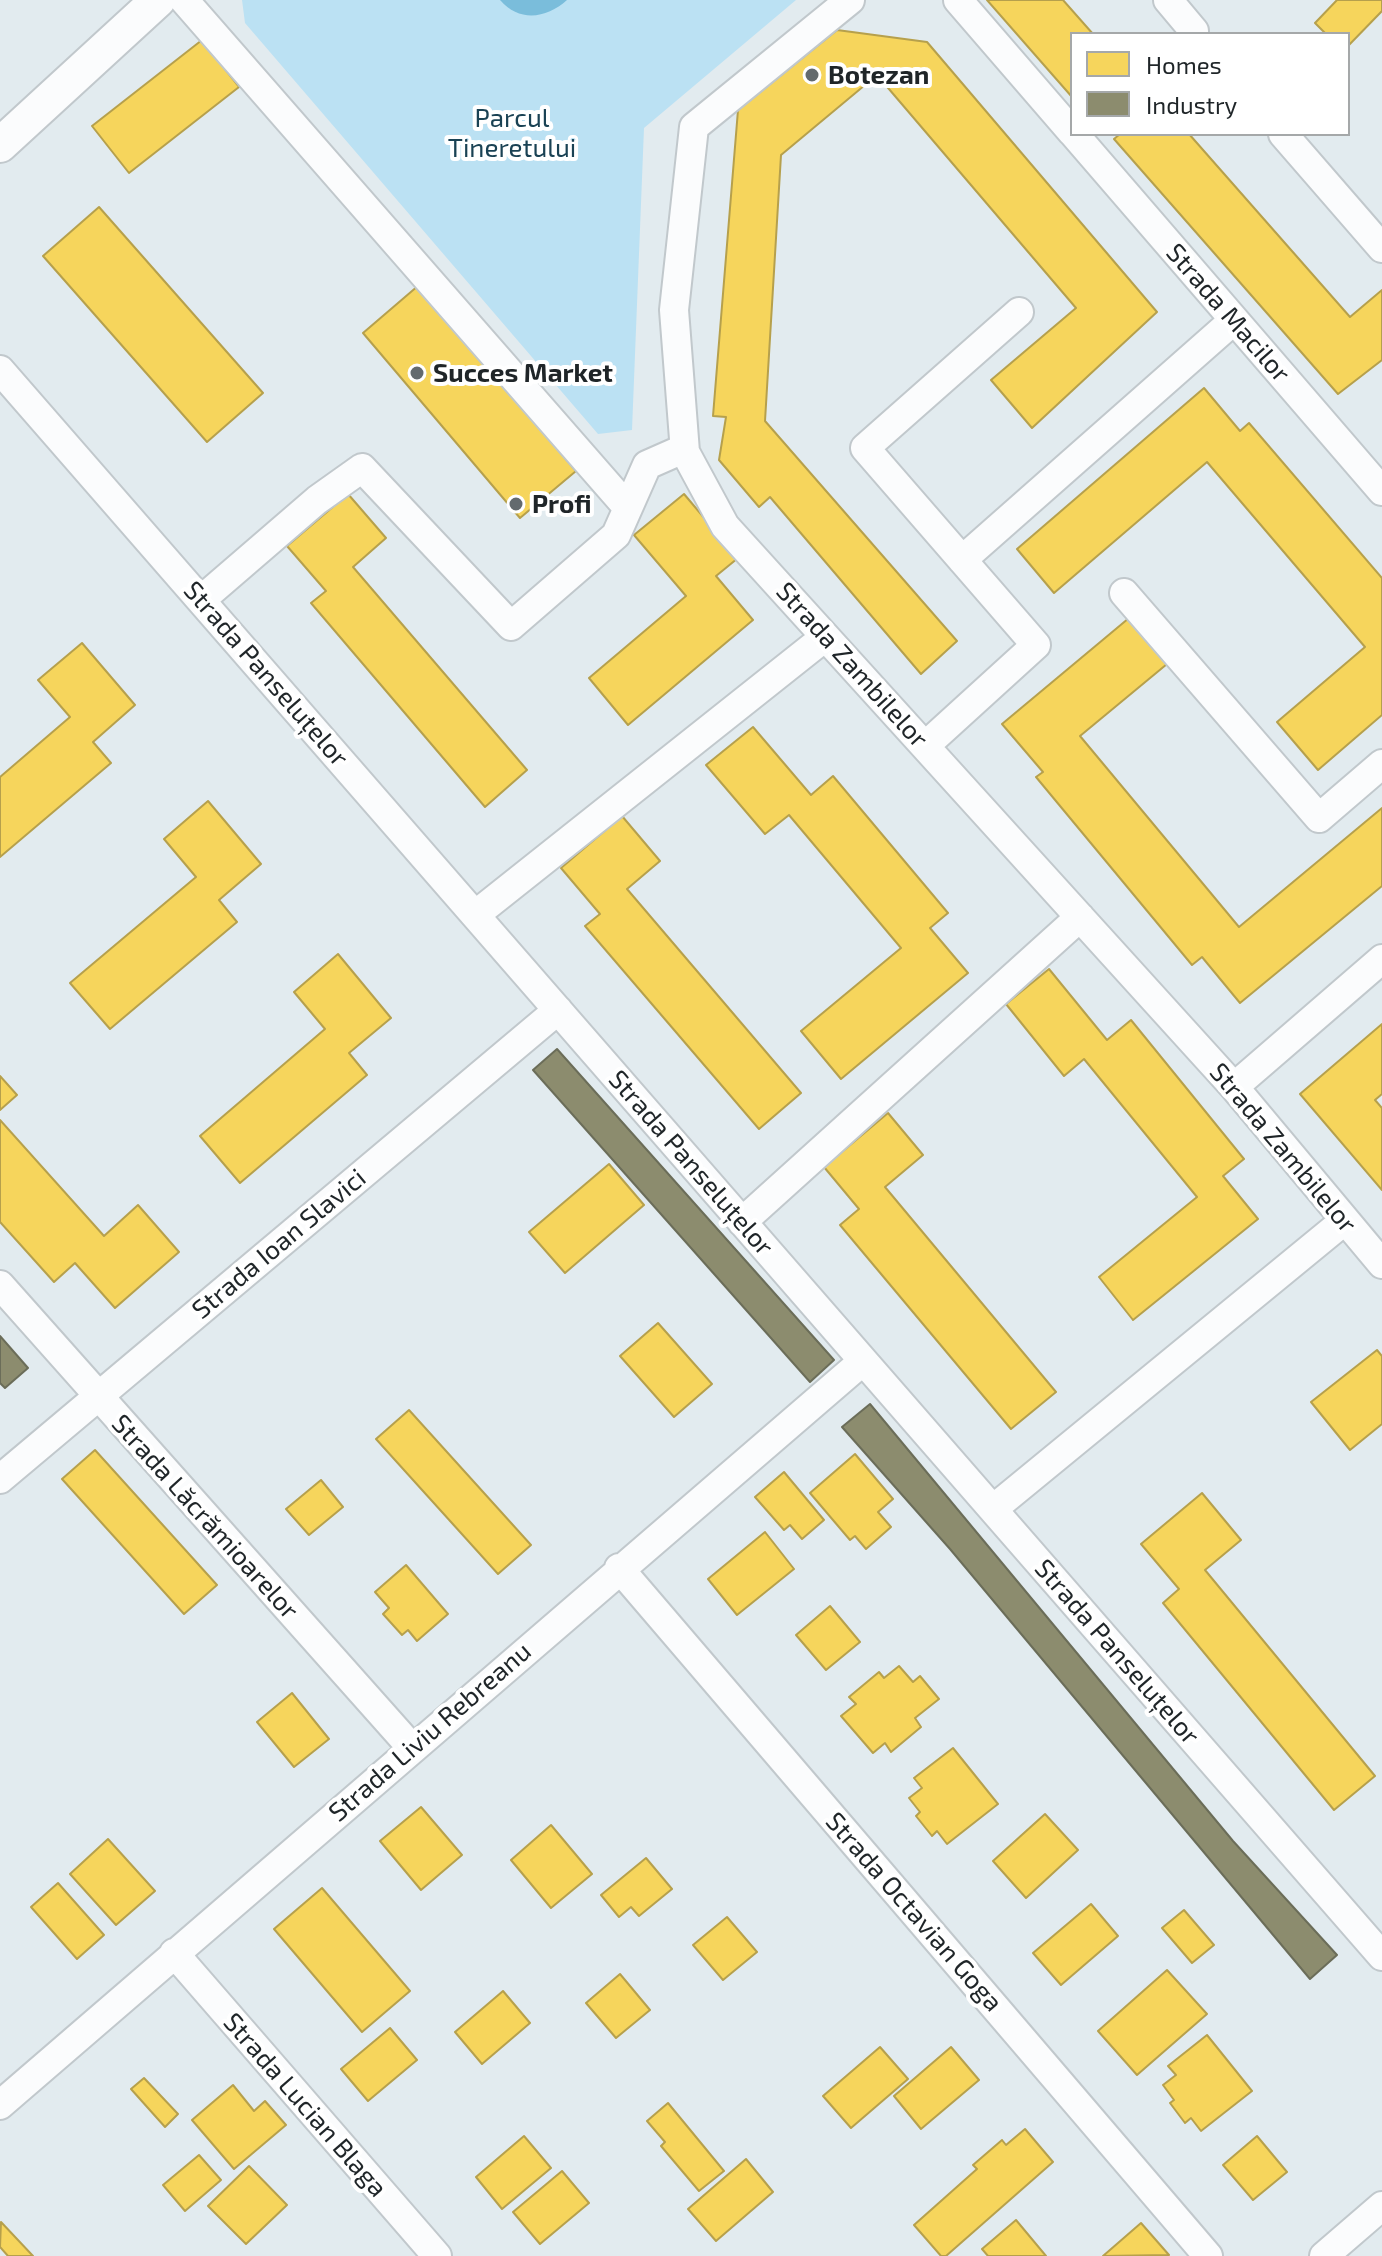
<!DOCTYPE html>
<meta charset="utf-8">
<style>
body{margin:0}
#map{position:relative;width:1382px;height:2256px;overflow:hidden;background:#e2ebef;font-family:"Exo 2",sans-serif}
canvas{display:block}
.legend{position:absolute;left:1070px;top:32px;width:280px;height:104px;box-sizing:border-box;background:#fff;border:2px solid #a5a8a9;margin:0;padding:10px 14px;list-style:none;font-size:24px;color:#1f2528}
.legend li{display:flex;align-items:center;gap:16px;height:40px}
.legend b{width:40px;border:2px solid #a5a8a9}
</style>
<div id="map">
<canvas width="1382" height="2256"></canvas>
<ul class="legend">
<li><b style="height:22px;background:#f6d55c"></b>Homes</li>
<li><b style="height:22px;background:#8c8c6e"></b>Industry</li>
</ul>
</div>
<script>
const ctx = document.querySelector('canvas').getContext('2d');
ctx.lineJoin = 'round';
function fillPath(path, color) { ctx.fillStyle = color; ctx.fill(path, 'evenodd'); }
function stroke(path, color, width, dash) { ctx.strokeStyle = color; ctx.lineWidth = width; ctx.lineCap = dash ? 'butt' : 'round'; ctx.setLineDash(dash || []); ctx.stroke(path); }
function drawText(font, color, halo, rows, align = 'center') {
  ctx.font = font + ' "Exo 2",sans-serif'; ctx.lineWidth = 8; ctx.setLineDash([]); ctx.textBaseline = 'middle'; ctx.strokeStyle = halo; ctx.fillStyle = color; for (const [text, x, y, turn = 0] of rows) {
    ctx.save(); ctx.translate(x, y); ctx.rotate((+turn || 0) * Math.PI / 180); ctx.textAlign = isNaN(turn) ? turn : align; if (halo) ctx.strokeText(text, 0, 0); ctx.fillText(text, 0, 0); ctx.restore();
  }
}
const green = new Path2D(`
 M 242,0 L 796,0 L 644,128 L 632,430 L 598,434 L 245,23 Z`);
const water = new Path2D(`
 M 500,0 L 567,0 C 547,18 520,23 500,0 Z`);
const homes = new Path2D(`
 M 987,0 L 1063,0 L 1093,34 L 1072,34 L 1072,97 Z
 M 1337,0 L 1382,0 L 1382,11 L 1348,46 L 1348,34 L 1326,34 L 1315,23 Z
 M 837,30 L 927,42 L 1157,312 L 1032,428 L 991,380 L 1076,308 L 877,75 L 781,155 L 765,421 L 957,641 L 921,674 L 770,497 L 759,507 L 719,460 L 726,417 L 713,416 L 738,110 Z
 M 202,40 L 239,87 L 129,173 L 92,126 Z
 M 1120,134 L 1189,134 L 1350,317 L 1382,290 L 1382,360 L 1338,394 L 1114,139 Z
 M 99,207 L 263,393 L 207,442 L 43,256 Z
 M 419,285 L 576,471 L 520,518 L 363,333 Z
 M 1204,388 L 1240,431 L 1249,423 L 1382,578 L 1382,715 L 1318,770 L 1277,722 L 1365,647 L 1207,462 L 1054,593 L 1017,549 Z
 M 348,494 L 386,538 L 353,567 L 527,770 L 485,807 L 311,603 L 326,591 L 287,546 Z
 M 684,494 L 738,558 L 716,576 L 753,620 L 628,725 L 589,678 L 686,596 L 634,535 Z
 M 1129,618 L 1167,664 L 1080,736 L 1239,927 L 1382,808 L 1382,886 L 1240,1003 L 1202,957 L 1192,965 L 1036,777 L 1043,772 L 1002,724 Z
 M 82,643 L 135,705 L 93,742 L 111,763 L 0,857 L 0,777 L 70,717 L 38,680 Z
 M 753,727 L 811,795 L 833,776 L 948,913 L 930,928 L 968,973 L 841,1079 L 801,1031 L 901,948 L 789,815 L 765,834 L 706,765 Z
 M 208,801 L 261,864 L 219,900 L 237,922 L 110,1029 L 70,983 L 196,877 L 164,839 Z
 M 622,816 L 660,861 L 627,889 L 801,1093 L 759,1129 L 585,926 L 600,914 L 561,868 Z
 M 338,954 L 391,1018 L 349,1053 L 367,1075 L 240,1183 L 200,1136 L 325,1029 L 294,992 Z
 M 1049,969 L 1107,1040 L 1131,1020 L 1244,1159 L 1223,1176 L 1258,1219 L 1133,1320 L 1099,1277 L 1197,1197 L 1084,1059 L 1064,1076 L 1006,1004 Z
 M 1382,1024 L 1382,1094 L 1375,1100 L 1382,1108 L 1382,1190 L 1300,1094 Z
 M 0,1076 L 17,1095 L 0,1110 Z
 M 888,1113 L 923,1155 L 885,1187 L 1056,1392 L 1011,1429 L 840,1225 L 859,1209 L 824,1167 Z
 M 0,1120 L 104,1236 L 138,1205 L 179,1252 L 115,1308 L 75,1263 L 54,1282 L 0,1222 Z
 M 609,1164 L 644,1205 L 565,1273 L 529,1232 Z
 M 658,1323 L 712,1384 L 674,1417 L 620,1356 Z
 M 1377,1350 L 1382,1356 L 1382,1424 L 1350,1450 L 1311,1402 Z
 M 409,1410 L 531,1545 L 498,1574 L 376,1439 Z
 M 95,1450 L 217,1585 L 184,1614 L 62,1479 Z
 M 855,1454 L 893,1499 L 878,1512 L 891,1527 L 866,1549 L 855,1536 L 850,1540 L 810,1493 Z
 M 784,1472 L 824,1520 L 802,1539 L 790,1525 L 784,1530 L 755,1497 Z
 M 321,1480 L 343,1507 L 309,1535 L 286,1509 Z
 M 1202,1493 L 1241,1540 L 1205,1570 L 1375,1776 L 1334,1810 L 1163,1603 L 1179,1589 L 1141,1544 Z
 M 765,1532 L 794,1569 L 737,1615 L 708,1579 Z
 M 406,1565 L 448,1614 L 417,1641 L 408,1630 L 402,1635 L 383,1614 L 389,1608 L 375,1592 Z
 M 830,1606 L 860,1642 L 826,1670 L 796,1635 Z
 M 899,1666 L 913,1682 L 920,1676 L 939,1699 L 915,1718 L 921,1727 L 891,1752 L 885,1743 L 873,1753 L 841,1716 L 856,1704 L 849,1697 L 879,1672 L 884,1678 Z
 M 292,1693 L 329,1739 L 294,1767 L 257,1722 Z
 M 953,1748 L 998,1804 L 947,1844 L 937,1831 L 932,1836 L 916,1816 L 920,1812 L 909,1798 L 922,1788 L 914,1778 Z
 M 421,1807 L 462,1855 L 421,1890 L 380,1841 Z
 M 1045,1814 L 1078,1850 L 1026,1898 L 993,1861 Z
 M 551,1825 L 592,1874 L 551,1908 L 511,1860 Z
 M 108,1839 L 155,1891 L 116,1925 L 70,1874 Z
 M 646,1858 L 672,1889 L 639,1916 L 631,1907 L 619,1917 L 601,1895 Z
 M 58,1883 L 104,1935 L 77,1959 L 31,1907 Z
 M 322,1888 L 410,1991 L 362,2032 L 274,1929 Z
 M 1091,1904 L 1118,1936 L 1061,1985 L 1033,1953 Z
 M 1184,1910 L 1214,1945 L 1192,1963 L 1162,1928 Z
 M 727,1917 L 757,1952 L 723,1980 L 693,1945 Z
 M 1167,1970 L 1207,2014 L 1137,2075 L 1098,2031 Z
 M 620,1974 L 650,2010 L 616,2038 L 586,2003 Z
 M 503,1991 L 530,2023 L 482,2064 L 455,2032 Z
 M 390,2028 L 417,2060 L 368,2101 L 341,2069 Z
 M 1207,2035 L 1252,2091 L 1201,2131 L 1191,2118 L 1185,2123 L 1170,2103 L 1174,2100 L 1163,2085 L 1176,2075 L 1168,2066 Z
 M 880,2047 L 908,2079 L 851,2128 L 823,2096 Z
 M 951,2047 L 979,2080 L 921,2129 L 894,2096 Z
 M 144,2078 L 178,2114 L 165,2127 L 131,2089 Z
 M 233,2085 L 254,2111 L 265,2101 L 286,2125 L 234,2169 L 192,2120 Z
 M 668,2103 L 724,2171 L 699,2191 L 661,2146 L 665,2142 L 647,2121 Z
 M 1025,2129 L 1053,2162 L 946,2256 L 941,2256 L 914,2225 L 977,2169 L 973,2165 L 1002,2140 L 1006,2145 Z
 M 524,2136 L 551,2168 L 502,2209 L 476,2177 Z
 M 1257,2136 L 1287,2172 L 1253,2200 L 1223,2165 Z
 M 199,2155 L 221,2180 L 185,2211 L 163,2185 Z
 M 746,2159 L 773,2192 L 716,2241 L 688,2209 Z
 M 249,2166 L 287,2205 L 246,2244 L 208,2206 Z
 M 562,2171 L 589,2203 L 540,2244 L 513,2212 Z
 M 1016,2220 L 1046,2256 L 988,2256 L 982,2249 Z
 M 1,2222 L 33,2256 L 8,2256 L 0,2247 Z
 M 1141,2223 L 1169,2255 L 1103,2256 Z`);
const industry = new Path2D(`
 M 557,1049 L 834,1360 L 810,1382 L 533,1070 Z
 M 0,1336 L 28,1368 L 5,1388 L 0,1383 Z
 M 870,1404 L 1233,1841 L 1337,1955 L 1310,1979 L 950,1549 L 842,1427 Z`);
const minor = new Path2D(`
 M 184,0 L 628,508
 M 850,0 L 694,127 L 674,310 L 685,452 L 725,526 L 1234,1087 L 1382,1264
 M 958,0 L 1072,132
 M 1168,0 L 1194,31
 M 1074,134 L 1382,491
 M 1283,134 L 1382,248
 M 0,370 L 1382,1956
 M 962,560 L 1234,320
 M 1124,593 L 1319,818 L 1382,764
 M 201,600 L 317,500 L 362,468 L 511,626 L 616,535 L 647,465 L 681,450 L 685,452
 M 925,746 L 1036,645 L 865,448 L 1019,312
 M 475,915 L 825,637
 M 1234,1087 L 1382,959
 M 742,1222 L 1080,917
 M 0,1285 L 412,1748
 M 0,1479 L 558,1010
 M 993,1509 L 1344,1221
 M 619,1568 L 1208,2256
 M 174,1953 L 437,2256
 M 0,2105 L 863,1361
 M 1324,2256 L 1382,2206`);
const tertiary = new Path2D(`
 M 0,145 L 158,0`);
const markers = [
 [812,75,8,"#636a6e"],
 [417,373,8,"#636a6e"],
 [516,504,8,"#636a6e"]
];
const poiNames = [
 ["Botezan",828,75],
 ["Succes Market",433,373],
 ["Profi",532,504]
];
const parkNames = [
 ["Parcul",512,118],
 ["Tineretului",512,148]
];
const streetNames = [
 ["Strada Macilor",1228,313,49],
 ["Strada Zambilelor",852,665,48],
 ["Strada Panseluțelor",266,674,49],
 ["Strada Zambilelor",1283,1148,50],
 ["Strada Panseluțelor",691,1163,49],
 ["Strada Ioan Slavici",279,1244,-40],
 ["Strada Lăcrămioarelor",205,1517,48],
 ["Strada Panseluțelor",1117,1652,49],
 ["Strada Liviu Rebreanu",430,1732,-41],
 ["Strada Octavian Goga",914,1912,49],
 ["Strada Lucian Blaga",305,2105,49]
];
fillPath(green, '#bbe1f3');
fillPath(water, '#7abddb');
fillPath(homes, '#f6d55c');
stroke(homes, '#b6a04c', 2);
fillPath(industry, '#8c8c6e');
stroke(industry, '#6b6d59', 2);
stroke(minor, '#c1c8cc', 32);
stroke(tertiary, '#c1c8cc', 38);
stroke(minor, '#fbfcfd', 28);
stroke(tertiary, '#fbfcfd', 34);
for (const [x, y, r, color] of markers) { const dot = new Path2D(); dot.arc(x, y, r, 0, 2 * Math.PI); ctx.fillStyle = color; ctx.fill(dot); stroke(dot, '#fff', 3); }
drawText('bold 26px', '#1f2528', '#fff', poiNames, 'left');
drawText('26px', '#1a4254', '#fff', parkNames);
drawText('26px', '#1f2528', '#fff', streetNames);
</script>
